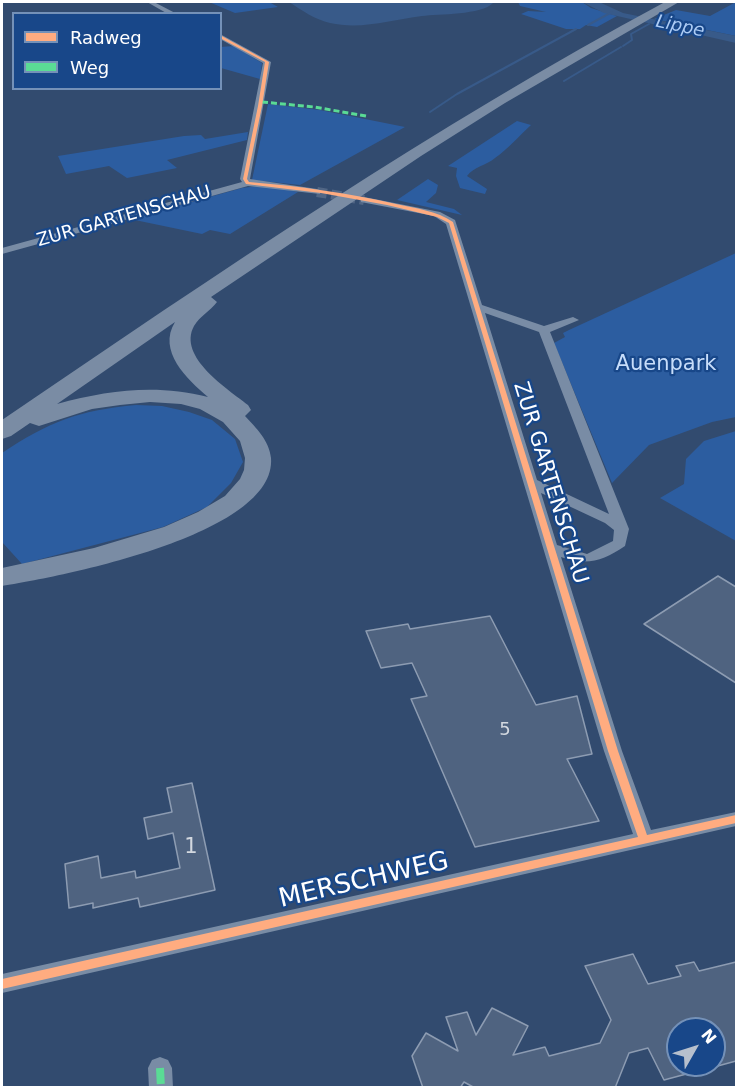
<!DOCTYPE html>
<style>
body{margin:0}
#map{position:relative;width:738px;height:1089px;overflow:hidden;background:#324b6f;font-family:"DejaVu Sans",sans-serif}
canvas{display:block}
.frame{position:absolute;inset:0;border:3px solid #fff;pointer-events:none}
.legend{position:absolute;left:12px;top:12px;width:210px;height:78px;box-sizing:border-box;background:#184789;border:2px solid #7491b8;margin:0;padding:8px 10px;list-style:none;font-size:18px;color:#fff}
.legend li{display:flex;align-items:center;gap:12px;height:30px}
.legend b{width:30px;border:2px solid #7491b8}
.north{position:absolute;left:666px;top:1017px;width:60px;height:60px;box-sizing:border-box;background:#184789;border:2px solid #7491b8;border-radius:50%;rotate:51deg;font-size:16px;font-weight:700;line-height:24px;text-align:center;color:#fff}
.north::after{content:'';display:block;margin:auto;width:21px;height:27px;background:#b7c0cd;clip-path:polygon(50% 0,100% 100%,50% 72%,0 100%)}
</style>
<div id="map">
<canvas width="738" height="1089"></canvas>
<div class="frame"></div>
<ul class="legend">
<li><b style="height:8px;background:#ffac80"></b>Radweg</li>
<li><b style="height:8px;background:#5adb95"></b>Weg</li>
</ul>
<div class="north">N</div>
</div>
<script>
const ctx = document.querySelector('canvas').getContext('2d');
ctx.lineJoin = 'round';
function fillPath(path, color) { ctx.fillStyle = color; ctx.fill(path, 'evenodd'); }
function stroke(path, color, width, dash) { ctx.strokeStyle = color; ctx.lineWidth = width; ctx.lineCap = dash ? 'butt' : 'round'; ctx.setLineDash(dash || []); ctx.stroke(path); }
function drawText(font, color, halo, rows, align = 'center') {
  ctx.font = font + ' "DejaVu Sans",sans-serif'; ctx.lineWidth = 4.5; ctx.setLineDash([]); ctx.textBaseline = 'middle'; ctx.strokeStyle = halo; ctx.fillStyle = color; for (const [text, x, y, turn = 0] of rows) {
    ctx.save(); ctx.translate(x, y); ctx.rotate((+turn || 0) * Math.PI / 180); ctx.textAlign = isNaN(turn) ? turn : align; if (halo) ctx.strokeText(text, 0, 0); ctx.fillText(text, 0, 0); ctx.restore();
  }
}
const green = new Path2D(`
 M 209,2 L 269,2 L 278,7 L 235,13 Z
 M 518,2 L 582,2 L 591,8 L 617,16 L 597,27 L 586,25 L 580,29 L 566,29 L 521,14 L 528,11 L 546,12 L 520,6 Z
 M 736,2 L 736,36 L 654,19 L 676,10 L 710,16 Z
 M 234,46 L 262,63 L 260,79 L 221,68 L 220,47 Z
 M 268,104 L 320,110 L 405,127 L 300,185 L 252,180 Z
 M 517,121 L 531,125 C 519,136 508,149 495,158 C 487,165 473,167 467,176 L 487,189 L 485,194 L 460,188 L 456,176 L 457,168 L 448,166 Z
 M 248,132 L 247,140 L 167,160 L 177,168 L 127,178 L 109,166 L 66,174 L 58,156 L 184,136 L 201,135 L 205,139 Z
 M 428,179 L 438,185 L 436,193 L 426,202 L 454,209 L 462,215 L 397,200 Z
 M 265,185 L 298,192 L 230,234 L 210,230 L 202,234 L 130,219 L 242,188 Z
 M 736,253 L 736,417 L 712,422 L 649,445 L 612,483 L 554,343 L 565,337 L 563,333 L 569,330 Z
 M 136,405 L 162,406 L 189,412 L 212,420 L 235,439 L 243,462 L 231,483 L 207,507 L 163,527 L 22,564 L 2,542 L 2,453 C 48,422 80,410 136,405 Z
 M 736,431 L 736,541 L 660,498 L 684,484 L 686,459 L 704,441 Z`);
const water = new Path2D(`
 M 289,2 L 492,2 L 493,3 C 482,15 438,14 422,16 C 391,20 361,30 330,23 C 316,20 301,10 289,2 Z
 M 582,2 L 599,2 L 623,13 L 736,36 L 736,43 L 604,13 Z`);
const stream = new Path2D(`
 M 588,25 L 612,12
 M 623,46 L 632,40 L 631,34 L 649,24
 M 564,81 L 621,47
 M 430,112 L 457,94 L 576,29`);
const building = new Path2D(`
 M 718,576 L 736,587 L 736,683 L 644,624 Z
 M 490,616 L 536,705 L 577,696 L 592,754 L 567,759 L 599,821 L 475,847 L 411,699 L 427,696 L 412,663 L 381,668 L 366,631 L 408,624 L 410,629 Z
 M 192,783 L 215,890 L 140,907 L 138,898 L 93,908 L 93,903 L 69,908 L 65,864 L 98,856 L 101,878 L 135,871 L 136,878 L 180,868 L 173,833 L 148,839 L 144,818 L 172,812 L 167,788 Z
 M 633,954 L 648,984 L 681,976 L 676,966 L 694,962 L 699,971 L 736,962 L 736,1061 L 714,1067 L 714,1029 L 678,1029 L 678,1065 L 705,1065 L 705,1069 L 664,1080 L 648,1048 L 629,1053 L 615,1088 L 475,1088 L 464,1082 L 460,1088 L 423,1088 L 412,1056 L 426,1033 L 458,1051 L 446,1017 L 467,1012 L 476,1035 L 492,1008 L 528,1026 L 513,1055 L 545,1047 L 549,1056 L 600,1043 L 611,1020 L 585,966 Z`);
const minorTunnel = new Path2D(`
 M 317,192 L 364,200`);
const minor = new Path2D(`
 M 147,2 L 154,2 L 177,14 L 168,14 Z
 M 220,34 L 271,62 L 250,179 L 317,189 L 320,190 L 320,194 L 248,186 L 2,254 L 2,248 L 242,182 L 240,179 L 263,63 L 220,39 Z
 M 364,197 L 440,212 L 455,220 L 482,305 L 544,326 L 573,317 L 579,320 L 550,332 L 629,529 L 625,546 C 603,561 587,566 561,557 L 622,751 L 651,830 L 736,812 L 736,826 L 2,993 L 2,974 L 633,834 L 604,751 L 446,224 L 434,216 L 361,202 L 361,198 ZM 485,313 L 539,332 L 609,514 L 537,480 ZM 541,493 L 605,523 L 614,530 L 613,541 L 587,554 L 557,545 Z
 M 160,1057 L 168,1060 L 172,1068 L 173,1088 L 149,1088 L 148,1068 L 152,1060 Z`);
const motorway = new Path2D(`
 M 665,2 L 679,2 L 505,103 L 421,156 L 211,297 L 217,302 C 210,311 200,316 194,326 C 177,357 228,389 248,405 L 251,410 L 245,416 C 256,428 269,440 271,458 C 277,535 59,577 2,586 L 2,568 L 94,548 L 164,527 L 198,512 L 225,496 L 240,479 L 244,470 L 245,458 L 240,441 L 223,422 L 200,409 L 181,404 L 150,402 L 120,405 L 92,409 L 39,426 L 30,423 L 11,436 L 2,439 L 2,420 C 218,273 434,126 665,2 ZM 175,322 C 157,351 187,379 208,397 C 156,384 109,390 57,404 Z`);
const quietFar1 = new Path2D(`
 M 262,102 L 314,107 L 366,116`);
const quiet = new Path2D(`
 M 160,1068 L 161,1088`);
const cycleway = new Path2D(`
 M 220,35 L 269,62 L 262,106 L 247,179 L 249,182 C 299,186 348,193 396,204 C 415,208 437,211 453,222 L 618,751 L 647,835 L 736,815 L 736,823 L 2,989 L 2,979 L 638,837 L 608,751 L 449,223 L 437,217 L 387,205 L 321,193 L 246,184 L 243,179 L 258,106 L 265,62 L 220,38 Z`);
const farWaternames = [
 ["Lippe",680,27,12]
];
const farStreetnames = [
 ["ZUR GARTENSCHAU",124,217,-16]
];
const numberNames = [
 ["5",505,730]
];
const parkNames = [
 ["Auenpark",666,365]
];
const streetNames = [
 ["ZUR GARTENSCHAU",550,483,73]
];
const nearNumbernames = [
 ["1",191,848]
];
const nearStreetnames = [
 ["MERSCHWEG",364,881,-13]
];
fillPath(green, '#2c5da0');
fillPath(water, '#385a89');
stroke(stream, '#385a89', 2);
fillPath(building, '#4f6380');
stroke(building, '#8d9cb2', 1.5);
stroke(minorTunnel, '#516685', 10, [10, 4.5]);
fillPath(minor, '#798ca5');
fillPath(motorway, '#7a8ca4');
stroke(quietFar1, '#5adb95', 3, [6, 3]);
stroke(quiet, '#5adb95', 8, [16, 8]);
fillPath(cycleway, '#ffac80');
drawText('italic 18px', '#adccf5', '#184789', farWaternames);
drawText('18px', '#fff', '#184789', farStreetnames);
drawText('18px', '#d3d8df', null, numberNames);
drawText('21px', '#c7ddfa', '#184789', parkNames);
drawText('21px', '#fff', '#184789', streetNames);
drawText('21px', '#d3d8df', null, nearNumbernames);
drawText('26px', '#fff', '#184789', nearStreetnames);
</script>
